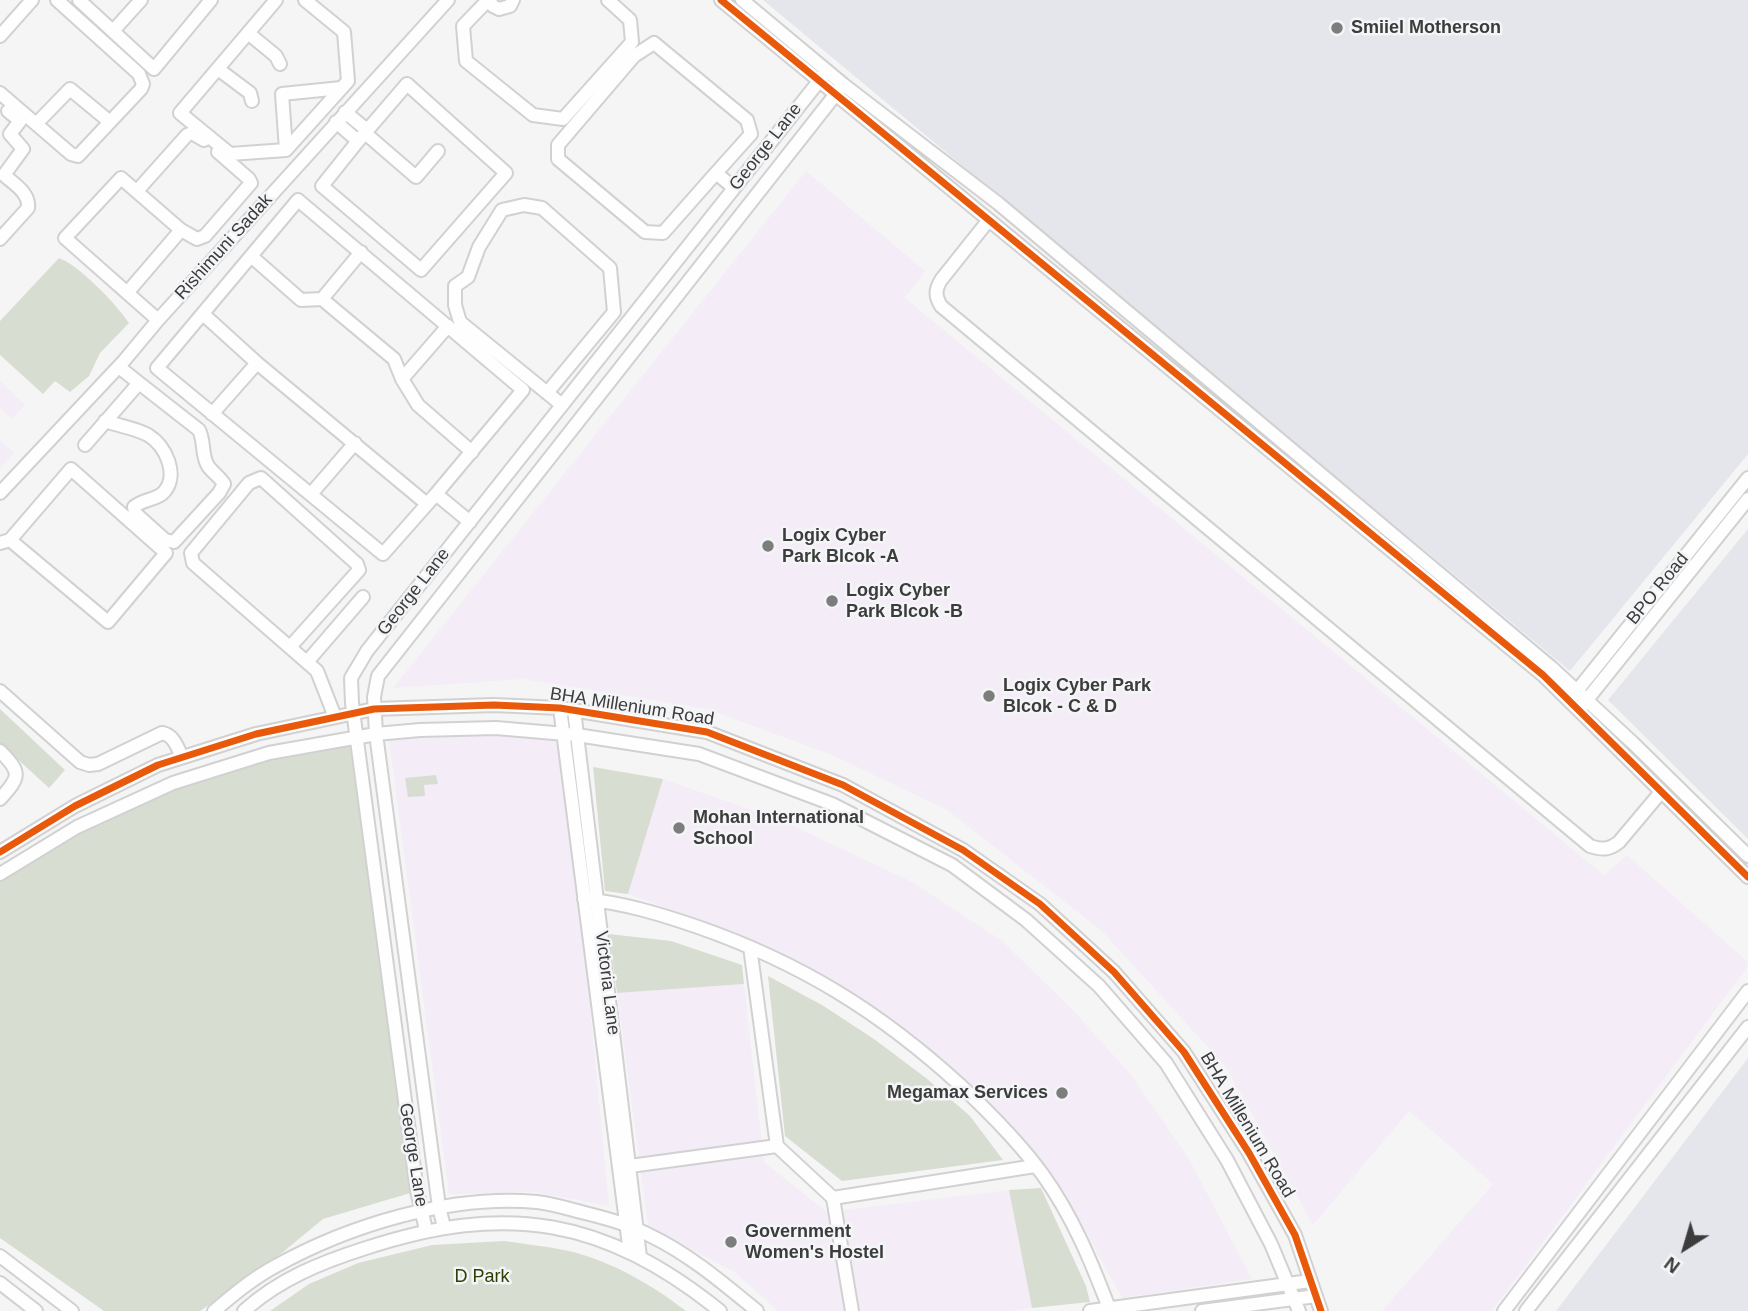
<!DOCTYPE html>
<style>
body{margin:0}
#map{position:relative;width:1748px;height:1311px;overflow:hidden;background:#f5f5f6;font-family:Helvetica,sans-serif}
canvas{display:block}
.north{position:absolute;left:1650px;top:1213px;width:70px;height:70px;-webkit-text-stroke:5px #f4f5f7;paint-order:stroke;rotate:217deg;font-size:19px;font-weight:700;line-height:28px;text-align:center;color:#3c3c3d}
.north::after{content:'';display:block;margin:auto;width:24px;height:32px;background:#3c3c3d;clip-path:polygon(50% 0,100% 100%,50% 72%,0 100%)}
</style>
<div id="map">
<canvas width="1748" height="1311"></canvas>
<div class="north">N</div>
</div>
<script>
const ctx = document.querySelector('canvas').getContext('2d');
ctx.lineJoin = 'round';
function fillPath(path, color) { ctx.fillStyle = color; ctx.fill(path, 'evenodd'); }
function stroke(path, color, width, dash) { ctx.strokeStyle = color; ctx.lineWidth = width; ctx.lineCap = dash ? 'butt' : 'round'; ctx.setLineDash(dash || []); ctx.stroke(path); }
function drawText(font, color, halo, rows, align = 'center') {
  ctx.font = font + ' Helvetica,sans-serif'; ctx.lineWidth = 5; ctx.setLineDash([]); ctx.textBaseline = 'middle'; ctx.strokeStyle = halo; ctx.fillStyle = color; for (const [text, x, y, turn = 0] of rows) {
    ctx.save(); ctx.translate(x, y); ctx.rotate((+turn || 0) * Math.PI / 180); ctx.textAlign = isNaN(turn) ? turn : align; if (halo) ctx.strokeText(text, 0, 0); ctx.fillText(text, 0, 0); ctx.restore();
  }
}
const commercial = new Path2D(`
 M 806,171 L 925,271 L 905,298 L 1604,875 L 1627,855 L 1748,962 L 1748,966 L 1492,1311 L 1382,1311 L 1493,1184 L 1409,1111 L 1313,1225 L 1226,1067 L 1102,931 L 947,810 L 832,755 L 707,709 L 523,679 L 393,688 Z
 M 0,381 L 25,405 L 12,419 L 0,408 Z
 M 0,440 L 14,453 L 0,468 Z
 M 388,733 L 555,733 L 565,745 L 609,1206 L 535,1192 L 449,1194 Z
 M 663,779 L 783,821 L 912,882 L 1001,940 L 1072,1009 L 1131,1075 L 1189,1159 L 1252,1279 L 1122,1298 L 1064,1192 L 1014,1128 L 918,1038 L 835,981 L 756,942 L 628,894 Z
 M 744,984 L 764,1162 L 827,1212 L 1009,1190 L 1032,1308 L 1008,1311 L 778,1311 L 736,1273 L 648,1226 L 617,993 Z`);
const built = new Path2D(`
 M 763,0 L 1748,0 L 1748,454 L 1570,671 Z
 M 1748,529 L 1748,839 L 1608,700 Z
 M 1748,1058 L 1748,1311 L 1556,1311 Z`);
const green = new Path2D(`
 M 59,258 C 79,265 117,305 129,323 L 100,353 L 89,376 L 70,392 L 55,381 L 43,394 L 0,355 L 0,321 Z
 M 0,709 L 65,770 L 49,788 L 0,743 Z
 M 358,737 L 417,1191 L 323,1219 L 265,1267 L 200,1311 L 104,1311 L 0,1238 L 0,874 L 156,791 L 254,757 Z
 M 593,767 L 663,779 L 628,894 L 605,891 Z
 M 436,775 L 438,784 L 424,785 L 425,796 L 408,797 L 405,778 Z
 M 609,934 L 671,941 L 742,965 L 744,984 L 617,993 Z
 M 768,976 L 822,1005 L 874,1039 L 926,1078 L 970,1116 L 1003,1160 L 842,1181 L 785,1136 Z
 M 1041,1188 L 1086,1286 L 1090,1302 L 1032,1308 L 1009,1190 Z
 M 504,1241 C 524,1244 544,1246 564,1250 C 608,1259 651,1284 686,1311 L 270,1311 L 309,1284 L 358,1263 L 432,1245 Z`);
const minor = new Path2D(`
 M 79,0 L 154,69 L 211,0
 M 276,0 L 180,113 L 230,154 L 286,150 L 348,81 L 344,32 L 305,0
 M 488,0 L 463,26 L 466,61 L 533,115 L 563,119 L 632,42 L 630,20 L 608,0
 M 489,0 L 493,6 L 499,9 L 510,6 L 513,0
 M 721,0 L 1543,675 L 1748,877
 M 742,0 L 844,85 L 999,204 L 1552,668 L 1633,743 L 1748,856
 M 113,31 L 141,0
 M 248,33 L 276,56 L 280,64
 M 0,36 L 32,0
 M 218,69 L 250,93 L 252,101
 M 0,93 L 71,154 L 78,156 L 141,89 L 143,84 L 139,74 L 57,0
 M 345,112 L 367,130
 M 336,122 L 358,141 L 407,84 L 506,173 L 421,270 L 322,186 L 358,141
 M 36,124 L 70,89 L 110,122
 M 365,133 L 416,177 L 438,151
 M 286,150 L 282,94 L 341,88
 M 716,173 L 751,134 L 747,120 L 654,43 L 634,56 L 558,145 L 558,159 L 645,232 L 663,233 L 716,173 L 734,188
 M 137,191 L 187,135 L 192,133 L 204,140
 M 988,221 L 941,280 C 935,290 935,296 941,306 L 1590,846 C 1602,850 1609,850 1619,842 L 1661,792
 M 181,230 L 197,239 L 205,236 L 251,183 L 249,179 L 218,152
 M 0,239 L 28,208 C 30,193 14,184 4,175 L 23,149 L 10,134 L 20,121 L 8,111
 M 251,256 L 301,300 L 322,299 L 394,359 L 402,379 L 418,405 L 472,452
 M 127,293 L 181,230 L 121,178 L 65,238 L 158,320
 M 322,299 L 361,252
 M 203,314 L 257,363 L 427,504
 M 402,379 L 448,326
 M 547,393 L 614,312 L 610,268 L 542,208 L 524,205 L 502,210 L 479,247 L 468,277 L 455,286 L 455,305 L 460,322 L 562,405
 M 212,414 L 257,363
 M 105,421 C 119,426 135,428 148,435 C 166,446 179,475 164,492 C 157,500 143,499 134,507 L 135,513 L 165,540 L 174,542 L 219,493 L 224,484 C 220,477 213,473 208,466 C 201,455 205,442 199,430 L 139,383
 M 85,445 L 139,383 L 119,367
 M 0,493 L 123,362 L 158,320 L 448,0
 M 311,494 L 355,443
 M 436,494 L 523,390 L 298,200 L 157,368 L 383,554 L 436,494 L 470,522
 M 0,543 L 10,540 L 108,622 L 166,553 L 71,469 L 10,540
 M 290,647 L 359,570 L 357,564 L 261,478 L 249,483 L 191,553 L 193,563 L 317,671 L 335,717
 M 307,662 L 363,597
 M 0,691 L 80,762 L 89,765 L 98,764 L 162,733 C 174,735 177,747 182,757
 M 1572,697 L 1748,478
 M 1582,706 L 1748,499
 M 560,708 L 630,1253
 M 574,710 L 640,1257
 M 0,751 C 22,773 20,777 0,799
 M 0,852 L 75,806 L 158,765 L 256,734 L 374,709 L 494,705 L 560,708 L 707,732 L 843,785 L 963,850 L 1040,904 L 1114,972 L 1184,1052 L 1249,1153 L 1295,1235 L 1321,1311
 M 0,874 L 77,827 L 173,783 L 269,753 L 376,734 L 420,730 L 496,728 L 577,735 L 699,754 L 832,804 L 952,865 L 1026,920 L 1099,986 L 1166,1063 L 1227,1160 L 1271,1244 L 1299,1311
 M 584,899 C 624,903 660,914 698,927 C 801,963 880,1012 960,1085 C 990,1113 1019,1142 1043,1175 C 1073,1217 1091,1261 1109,1308
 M 750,947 L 777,1146 L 833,1198 L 1035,1166
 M 630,1166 L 777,1146
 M 833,1198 L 852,1311
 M 444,1227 L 439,1207 L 376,734 L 374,697 L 378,676 L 839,90
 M 426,1230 L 417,1191 L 352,703 L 351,678 L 367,651 L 827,71
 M 0,1256 L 72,1311
 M 0,1283 L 36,1311
 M 214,1311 C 233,1295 252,1279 274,1267 C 349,1225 451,1194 537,1202 C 555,1204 572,1210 589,1214 C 609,1219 631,1225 649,1235 C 689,1254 723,1283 757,1311
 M 244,1311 C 279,1279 322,1262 366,1248 C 507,1202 604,1218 720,1311
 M 1090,1311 L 1310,1281
 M 1202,1311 L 1316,1296
 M 1504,1311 L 1748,991
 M 1526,1311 L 1748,1027`);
const cycleway = new Path2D(`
 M 721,0 L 1543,675 L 1748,877
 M 0,852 L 75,806 L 158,765 L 256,734 L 374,709 L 494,705 L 560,708 L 707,732 L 843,785 L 963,850 L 1040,904 L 1114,972 L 1184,1052 L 1249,1153 L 1295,1235 L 1321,1311`);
const markers = [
 [1337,28,7,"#7d7d7e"],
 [768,546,7,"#7d7d7e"],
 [832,601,7,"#7d7d7e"],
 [989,696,7,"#7d7d7e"],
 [679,828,7,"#7d7d7e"],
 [1062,1093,7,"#7d7d7e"],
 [731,1242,7,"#7d7d7e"]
];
const poiNames = [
 ["Smiiel Motherson",1351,28],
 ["Logix Cyber",782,536],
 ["Park Blcok -A",782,557],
 ["Logix Cyber",846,591],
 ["Park Blcok -B",846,612],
 ["Logix Cyber Park",1003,686],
 ["Blcok - C & D",1003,707],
 ["Mohan International",693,818],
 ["School",693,839],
 ["Megamax Services",1048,1093,"right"],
 ["Government",745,1232],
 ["Women's Hostel",745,1253]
];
const streetNames = [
 ["George Lane",766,147,-52],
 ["Rishimuni Sadak",224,247,-48],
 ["BPO Road",1658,589,-51],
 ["George Lane",414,592,-52],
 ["BHA Millenium Road",632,707,9],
 ["Victoria Lane",607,983,83],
 ["BHA Millenium Road",1247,1125,59],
 ["George Lane",413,1155,81]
];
const parkNames = [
 ["D Park",482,1277]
];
fillPath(commercial, '#f4ecf7');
fillPath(built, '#e5e6ec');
fillPath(green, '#d8ddd1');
stroke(minor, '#d1d1d2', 16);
stroke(minor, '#fefefe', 12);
stroke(cycleway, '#e8590c', 7);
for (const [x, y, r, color] of markers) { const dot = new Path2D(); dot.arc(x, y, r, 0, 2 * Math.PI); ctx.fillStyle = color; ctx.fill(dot); stroke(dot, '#f4f5f7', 2.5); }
drawText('bold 18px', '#3c3c3d', '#f4f5f7', poiNames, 'left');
drawText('18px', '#3c3c3d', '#f4f5f7', streetNames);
drawText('18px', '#2f3e04', '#f4f5f7', parkNames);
</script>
